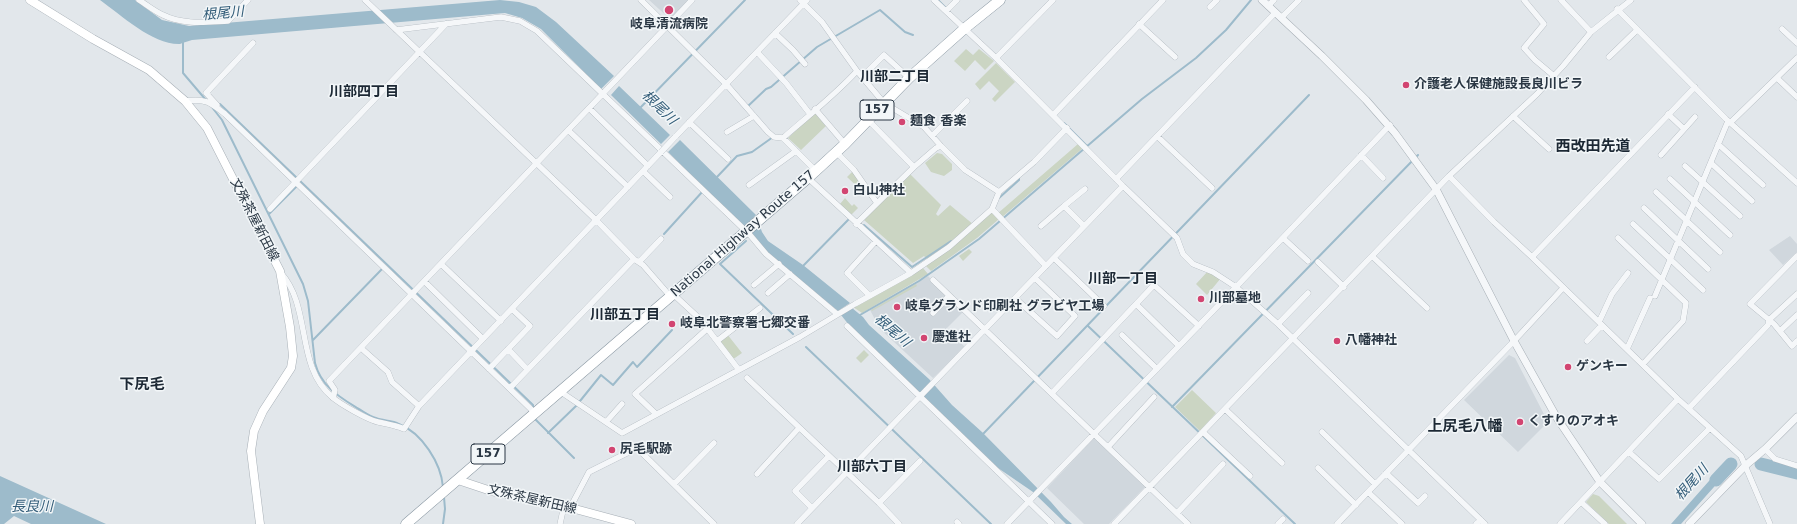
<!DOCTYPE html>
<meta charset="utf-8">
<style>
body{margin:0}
canvas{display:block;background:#e2e7eb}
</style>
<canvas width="1797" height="524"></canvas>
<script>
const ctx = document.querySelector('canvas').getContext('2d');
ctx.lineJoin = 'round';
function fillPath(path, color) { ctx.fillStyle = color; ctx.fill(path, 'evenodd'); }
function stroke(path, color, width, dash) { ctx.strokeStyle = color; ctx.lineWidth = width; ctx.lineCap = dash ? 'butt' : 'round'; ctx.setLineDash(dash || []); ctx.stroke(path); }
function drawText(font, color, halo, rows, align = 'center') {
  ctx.font = font + ' "DejaVu Sans","Noto Sans JP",sans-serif'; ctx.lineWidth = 3; ctx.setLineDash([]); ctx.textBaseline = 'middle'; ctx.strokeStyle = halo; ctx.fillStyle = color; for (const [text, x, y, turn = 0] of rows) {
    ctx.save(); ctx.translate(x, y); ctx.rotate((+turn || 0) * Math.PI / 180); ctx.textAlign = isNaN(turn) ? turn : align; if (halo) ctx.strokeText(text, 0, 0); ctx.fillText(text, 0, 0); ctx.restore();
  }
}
const built = new Path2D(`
 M 649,0 L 688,0 L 670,19 Z
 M 1790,236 L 1797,244 L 1797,252 L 1783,265 L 1769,250 Z
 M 928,276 L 963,312 L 946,329 L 965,347 L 933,378 L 880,329 L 870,310 Z
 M 1509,355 L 1515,358 L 1548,422 L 1518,452 L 1464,400 Z
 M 1095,437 L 1146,486 L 1109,524 L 1084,524 L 1047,488 Z`);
const green = new Path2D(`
 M 966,49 L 973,55 L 979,49 L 994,61 L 985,70 L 975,60 L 965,71 L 954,61 Z
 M 996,63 L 1015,82 L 995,102 L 992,99 L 999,91 L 989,81 L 980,90 L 975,84 Z
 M 815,113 L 826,126 L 801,150 L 788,138 Z
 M 1078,144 L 1083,148 L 1001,218 L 997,214 Z
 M 937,153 L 942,154 L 952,164 L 952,170 L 944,176 L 931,172 L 925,163 Z
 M 853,171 L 866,190 L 864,193 L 847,177 Z
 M 910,174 L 941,205 L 936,214 L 938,216 L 950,205 L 974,225 L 928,260 L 924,256 L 913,263 L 864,220 Z
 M 845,198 L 852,206 L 854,204 L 858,208 L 851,215 L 840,204 Z
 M 992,212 L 999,219 L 977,238 L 931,271 L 926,266 Z
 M 969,249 L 972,252 L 963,261 L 959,256 Z
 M 923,268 L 928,274 L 862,313 L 853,307 Z
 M 1208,271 L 1221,278 L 1207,295 L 1196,284 Z
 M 916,284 L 917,286 L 872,311 L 871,310 Z
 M 727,334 L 742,353 L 732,360 L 717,341 Z
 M 864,350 L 869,355 L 861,363 L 856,358 Z
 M 1192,390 L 1216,413 L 1200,431 L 1175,407 Z
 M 1593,494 L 1599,496 L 1627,524 L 1609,524 L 1586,502 Z`);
const water = new Path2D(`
 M 100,0 L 135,0 L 162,20 L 189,26 L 500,0 L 519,2 L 536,7 L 556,22 L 614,76 L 601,89 L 541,29 L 522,18 L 505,13 L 192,40 C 188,41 183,43 180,44 C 153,45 121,15 100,0 Z
 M 619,86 L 670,135 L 661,144 L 611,95 Z
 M 680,140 L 756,215 L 744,227 L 668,152 Z
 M 760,226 L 762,232 L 768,241 L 803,265 L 850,303 L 838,311 L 767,253 L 751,234 Z
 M 852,308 L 863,317 L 869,325 L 929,379 L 952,405 L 982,432 L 1051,502 L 1064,517 L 1072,524 L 1066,524 L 1033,492 L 998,468 L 849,325 L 841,315 Z
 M 1724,464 L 1730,469 L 1681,524 L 1671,524 Z
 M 0,476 L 106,524 L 31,524 L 14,516 L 4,524 L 0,524 Z`);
const stream = new Path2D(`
 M 938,0 L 946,8
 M 183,41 L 183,73 L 206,100
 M 219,105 L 220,104 L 533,405 L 533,409
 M 211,106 L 222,120 L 303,284 L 308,301 L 315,363 C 321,386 338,396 357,408 C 363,411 369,416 376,418 C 383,421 392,420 399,424 C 422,433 441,463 443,487
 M 747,107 L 766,89 L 771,87 L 817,47 L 880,10 L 905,32 L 913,35
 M 640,108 L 745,0
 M 1064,123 L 1087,146
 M 716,178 L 737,156 L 752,152 L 773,137
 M 999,198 L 1019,180 L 1019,178
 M 269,214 L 298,185
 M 864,225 L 912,267 L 951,241
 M 664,234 L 703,191
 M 746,241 L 720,264 L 793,334
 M 802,267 L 848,220
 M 860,315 L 919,281 L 979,239 L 1142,99 L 1196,58 L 1226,30 L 1251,0
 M 1088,326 L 1295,524
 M 313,340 L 383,268
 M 806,347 L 991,524
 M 1172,407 L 1418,155
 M 534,418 L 574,458
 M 548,433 L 576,406 L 601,375 L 613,385 L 633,362 L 637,367 L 672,330
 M 983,434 L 1309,95
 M 443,524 L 445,509 L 444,497`);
const river = new Path2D(`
 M 1761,464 L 1797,473
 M 1716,480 L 1731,464`);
const minor = new Path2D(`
 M 139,0 C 147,5 154,11 163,15 C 183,25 206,22 228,21 L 248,0
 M 365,0 L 596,220 L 634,259 L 643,265 L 670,296
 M 641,0 L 726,84 L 768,132 L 774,137 L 783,138 L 816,171
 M 800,0 L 822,22 L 857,71
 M 934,0 L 996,58 L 1123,186 L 1177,238 L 1183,254 L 1193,264 L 1213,272 L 1236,287 L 1278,324 L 1485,524
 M 1524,0 L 1544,24 L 1524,48 L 1535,60 L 1554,76
 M 1561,0 L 1591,32
 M 1268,6 L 1274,0
 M 1210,7 L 1217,0
 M 1617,9 L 1726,119 L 1797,183
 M 946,11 L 957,0
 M 1281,18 L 1299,0
 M 1139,24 L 1175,57
 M 1782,29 L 1797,43
 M 396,30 L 501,17 L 520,21 L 537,31 L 750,235 L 766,254 L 837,314
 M 775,33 L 793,50 L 805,64
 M 757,52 L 786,83 L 810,114
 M 1609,57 L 1637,30
 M 996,58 L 1053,0
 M 862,77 L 884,55 L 909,78
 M 1777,78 L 1797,97
 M 185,101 C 205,98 210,102 225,114 L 535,413
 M 217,105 L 206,93 L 253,43
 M 589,108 L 648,166
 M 815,109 L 845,144
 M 1668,114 L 1684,129
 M 1053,115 L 1163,0
 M 1513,116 L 1549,149
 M 868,120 L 914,167
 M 689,122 L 728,159
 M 1730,123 L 1797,58
 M 568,130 L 628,187
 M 727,132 L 754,116
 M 933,135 L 967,101
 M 675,137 L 807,0
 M 1158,137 L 1212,188
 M 783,138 C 808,116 834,96 857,71 L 884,103 L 924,127 L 941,146
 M 1718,144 L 1763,185
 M 836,152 L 854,170 L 877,203
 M 1361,155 L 1383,178
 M 1661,155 L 1695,117
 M 1711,163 L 1752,201
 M 1685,166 L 1740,216
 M 643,171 L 670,197
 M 1449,176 L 1537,94 L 1563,66 L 1591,32 L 1631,0
 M 808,178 L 911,273
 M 1116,179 L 1275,13
 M 1670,179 L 1730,235
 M 749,185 L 796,151
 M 1656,192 L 1720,252
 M 1064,206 L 1085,189
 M 1644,208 L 1708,269
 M 270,209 L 446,24
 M 992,209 L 1046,266
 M 856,224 L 914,167 L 936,148 L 941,146 L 965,170 L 999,192
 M 1633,224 L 1703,290
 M 1041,226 L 1064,206 L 1084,226
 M 1283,238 L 1308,261
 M 1618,238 L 1686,303 L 1683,321 L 1643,364
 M 1372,256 L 1427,308
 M 1797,256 L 1750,304 L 1774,324 L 1792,346 L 1797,341
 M 1532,257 L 1695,87
 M 1054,258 L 1104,306
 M 639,262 L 661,239
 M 1318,262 L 1344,287
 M 441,264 L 501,321
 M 281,273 C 312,308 295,366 332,397 C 340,404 368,420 378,422 C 387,424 395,425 404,429 L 419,406 L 661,152
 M 933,280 L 1188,524
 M 425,282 L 483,339
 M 754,285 L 779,264
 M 768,293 L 790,274
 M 673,294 L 700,319 L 739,370
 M 869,295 L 847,273 L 876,241
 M 1655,296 L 1728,121
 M 1015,298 L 1057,336 L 1075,316 L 1035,278
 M 1136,304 L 1179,346
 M 933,313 L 949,296
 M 1599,322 L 1612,294 L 1628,273
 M 1278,324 L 1308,293
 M 847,326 L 1052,524
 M 1780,331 L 1797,315
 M 1122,335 L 1157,369
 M 717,341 L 760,308
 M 1587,341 L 1602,325
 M 361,348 L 388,372 L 392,382 L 419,406
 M 508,349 L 527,369
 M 1627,349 L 1650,298
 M 489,369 L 530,326 L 512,309
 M 747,378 L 879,503 L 899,524
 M 510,388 L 634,259
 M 561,392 L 622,433 L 800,337 L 855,304 L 911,273 L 933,258 L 949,247 L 992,209 L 999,192 L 1034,162 L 1067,128
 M 1052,393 L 1154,285 L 1199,326
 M 333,398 L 335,390 L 329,381 L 692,0
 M 1689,408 L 1768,325 L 1769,320 L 1797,294
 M 1225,409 L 1282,463
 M 656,414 L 635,394 L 707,329
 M 606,422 L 622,404
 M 1203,432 L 1250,476
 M 1322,432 L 1375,484
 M 1108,447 L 1154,397
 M 1765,449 L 1775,459 L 1797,466
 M 1629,452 L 1659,479 L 1710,428
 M 1318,468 L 1356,505
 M 1386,473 L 1418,503 L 1425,496
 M 757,474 L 799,428
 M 674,484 L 714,443
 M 1368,492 L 1402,524
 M 1581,502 L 1605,524
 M 879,503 L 920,461
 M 570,508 L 589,472 L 637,448 L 714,524
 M 812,508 L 795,491 L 829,456
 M 1177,513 L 1223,464
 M 957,522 L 959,524
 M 560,524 L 564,506
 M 797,524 L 1123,186
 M 1007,524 L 1236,287 L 1390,125
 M 1114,524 L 1449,176 L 1494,222 L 1532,257 L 1678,399 L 1741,456 L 1770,524
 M 1278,524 L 1283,519
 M 1337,524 L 1514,341 L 1563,288
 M 1476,524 L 1481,520
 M 1560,524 L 1678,399`);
const tertiary = new Path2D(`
 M 1262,0 L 1322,56 L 1366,100 L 1395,133 L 1436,189 L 1514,341 L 1557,418 L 1600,482 L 1642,524
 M 1689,524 L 1745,466 L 1765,449 L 1797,417`);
const secondary = new Path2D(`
 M 30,0 L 93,39 L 149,70 L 185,101 L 207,128 L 280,271 L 290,327 L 293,356 L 291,368 L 263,411 L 254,431 L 251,451 L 260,524
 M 458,480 L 491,491 L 564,506 L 631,524`);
const trunk = new Path2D(`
 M 406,524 L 808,178 L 845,144 L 909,78 L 964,29 L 1000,0`);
const minorBridge = new Path2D(`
 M 661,152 L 675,137`);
const markers = [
 [669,10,5,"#d24571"],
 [1406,85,4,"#d24571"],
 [902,122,4,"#d24571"],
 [845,191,4,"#d24571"],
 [1201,299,4,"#d24571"],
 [897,307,4,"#d24571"],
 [672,324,4,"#d24571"],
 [924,338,4,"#d24571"],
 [1337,341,4,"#d24571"],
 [1568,367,4,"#d24571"],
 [1520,422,4,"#d24571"],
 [612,450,4,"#d24571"]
];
const shields = [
 [877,110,34],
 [488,454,34]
];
const shieldNames = [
 ["157",877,110],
 ["157",488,454]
];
const poiNames = [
 ["岐阜清流病院",669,25,"center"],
 ["介護老人保健施設長良川ビラ",1414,85],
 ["麺食 香楽",910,122],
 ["白山神社",853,191],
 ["川部墓地",1209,299],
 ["岐阜グランド印刷社 グラビヤ工場",905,307],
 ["岐阜北警察署七郷交番",680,324],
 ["慶進社",932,338],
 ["八幡神社",1345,341],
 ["ゲンキー",1576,367],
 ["くすりのアオキ",1528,422],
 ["尻毛駅跡",620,450]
];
const streetNames = [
 ["文殊茶屋新田線",254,220,63],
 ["National Highway Route 157",743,234,-41],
 ["文殊茶屋新田線",532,500,13]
];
const waterNames = [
 ["根尾川",223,14,-5],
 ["根尾川",659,108,44],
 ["根尾川",892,331,41],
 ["根尾川",1692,483,-48],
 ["長良川",32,507]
];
const neighbourhoodNames = [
 ["川部二丁目",895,77],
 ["川部四丁目",364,92],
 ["川部一丁目",1123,279],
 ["川部五丁目",625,315],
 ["川部六丁目",872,467]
];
const quarterNames = [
 ["西改田先道",1593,147],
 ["下尻毛",142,385],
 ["上尻毛八幡",1465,427]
];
fillPath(built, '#d0d7dd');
fillPath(green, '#cbd5c3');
fillPath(water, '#9dbbcb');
stroke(stream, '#9dbbcb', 2);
stroke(river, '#9dbbcb', 13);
stroke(minor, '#a7afb6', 6);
stroke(tertiary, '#a7afb6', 8);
stroke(secondary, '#a7afb6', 9);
stroke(trunk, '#8997a2', 11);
stroke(minor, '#f5f7f9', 5.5);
stroke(tertiary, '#f5f7f9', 7);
stroke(secondary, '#fff', 8);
stroke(trunk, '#fff', 10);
stroke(minorBridge, '#a7afb6', 6, []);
stroke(minorBridge, '#f5f7f9', 5.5);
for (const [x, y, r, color] of markers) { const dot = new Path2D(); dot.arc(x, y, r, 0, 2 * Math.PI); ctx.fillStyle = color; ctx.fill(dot); stroke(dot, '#f2f6f8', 1.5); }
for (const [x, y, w] of shields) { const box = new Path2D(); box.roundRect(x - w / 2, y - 10, w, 20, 3); ctx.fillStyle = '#f2f6f8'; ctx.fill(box); stroke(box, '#2a3744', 1); }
drawText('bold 12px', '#2a3744', null, shieldNames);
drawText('bold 13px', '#2a3744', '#f2f6f8', poiNames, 'left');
drawText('13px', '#2a3744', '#f2f6f8', streetNames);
drawText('italic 14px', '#335d79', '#f2f6f8', waterNames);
drawText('bold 14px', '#1c2834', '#f2f6f8', neighbourhoodNames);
drawText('bold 15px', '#1c2834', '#f2f6f8', quarterNames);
</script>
